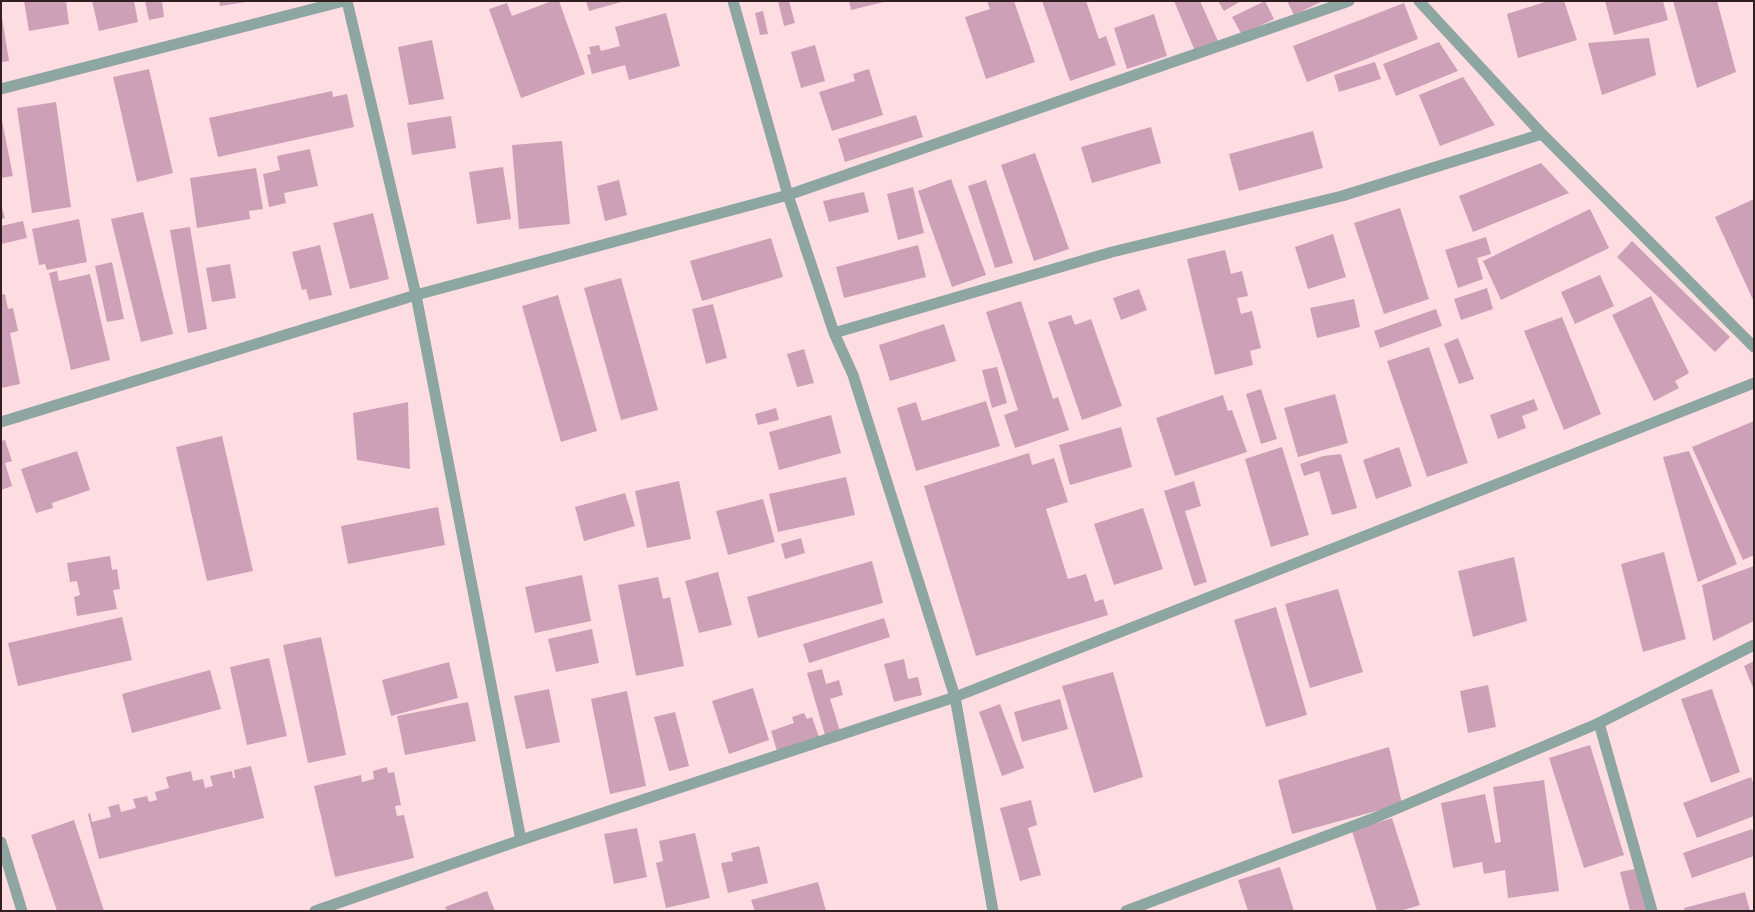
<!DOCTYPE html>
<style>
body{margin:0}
#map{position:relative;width:1755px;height:912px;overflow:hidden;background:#fddde2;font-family:Raleway,sans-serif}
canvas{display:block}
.frame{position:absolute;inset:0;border:2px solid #311e21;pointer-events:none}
</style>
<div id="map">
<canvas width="1755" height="912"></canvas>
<div class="frame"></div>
</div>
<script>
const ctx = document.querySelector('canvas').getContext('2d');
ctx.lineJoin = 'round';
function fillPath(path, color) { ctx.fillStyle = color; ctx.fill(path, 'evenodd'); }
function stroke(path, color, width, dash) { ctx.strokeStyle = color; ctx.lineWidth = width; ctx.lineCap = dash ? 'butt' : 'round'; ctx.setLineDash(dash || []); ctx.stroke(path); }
const building = new Path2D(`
 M 24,1 L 66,1 L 69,24 L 29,31 Z
 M 92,1 L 134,1 L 138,22 L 99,31 Z
 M 145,1 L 162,1 L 164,17 L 149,20 Z
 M 219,1 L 246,1 L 246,2 L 220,6 Z
 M 552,1 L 559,1 L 585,74 L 521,98 L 489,9 L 507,3 L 512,16 Z
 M 586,1 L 625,1 L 589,11 Z
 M 778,1 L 789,1 L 795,23 L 784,26 Z
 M 849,1 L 884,1 L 884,2 L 851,10 Z
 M 987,1 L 1014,1 L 1035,62 L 986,79 L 965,17 L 990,9 Z
 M 1042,1 L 1086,1 L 1099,39 L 1106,36 L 1116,65 L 1070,81 Z
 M 1174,1 L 1200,1 L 1218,41 L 1195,51 Z
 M 1218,1 L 1241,1 L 1224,11 Z
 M 1265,1 L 1274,19 L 1242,35 L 1232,17 Z
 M 1287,1 L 1323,1 L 1294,15 Z
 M 1548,1 L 1564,1 L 1577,40 L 1518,58 L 1507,14 Z
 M 1605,1 L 1663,1 L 1668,20 L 1614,35 Z
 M 1673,1 L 1717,1 L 1736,72 L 1697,88 Z
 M 1404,3 L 1418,39 L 1307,82 L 1293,46 Z
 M 1,11 L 9,61 L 1,62 Z
 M 763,11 L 768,34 L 760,35 L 755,13 Z
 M 666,13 L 680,66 L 629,80 L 625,65 L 592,74 L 587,55 L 591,54 L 589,47 L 599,45 L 601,51 L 620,46 L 615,27 Z
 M 1154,14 L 1167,56 L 1127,69 L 1114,28 Z
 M 1649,38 L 1656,75 L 1602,95 L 1588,43 Z
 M 432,40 L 444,99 L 409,105 L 398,47 Z
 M 1439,42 L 1458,71 L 1396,96 L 1383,64 Z
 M 815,45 L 825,81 L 801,88 L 791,52 Z
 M 1375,62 L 1381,79 L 1339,92 L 1334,75 Z
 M 149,69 L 173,173 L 137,182 L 113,77 Z
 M 869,69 L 883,115 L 832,131 L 819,92 L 855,81 L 853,74 Z
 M 1463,77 L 1495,125 L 1440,146 L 1419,95 Z
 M 332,91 L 333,97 L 347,94 L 354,127 L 218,157 L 209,118 Z
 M 56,102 L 71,207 L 32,213 L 17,108 Z
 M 916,115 L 923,137 L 845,162 L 838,139 Z
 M 1,116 L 13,176 L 1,178 Z
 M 451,116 L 456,148 L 412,155 L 407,123 Z
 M 1151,127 L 1161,163 L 1092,183 L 1081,147 Z
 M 1313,131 L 1323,168 L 1239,191 L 1229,154 Z
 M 562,141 L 570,224 L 519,229 L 512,145 Z
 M 310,149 L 318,186 L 284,193 L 286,203 L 269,207 L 263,174 L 280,170 L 277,156 Z
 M 1035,153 L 1069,249 L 1034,261 L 1001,165 Z
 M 1541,163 L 1569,193 L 1473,232 L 1459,196 Z
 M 503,167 L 511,219 L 477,224 L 469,172 Z
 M 256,168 L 263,209 L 249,211 L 250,219 L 197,228 L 190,178 Z
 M 951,179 L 986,275 L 952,287 L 918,191 Z
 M 619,180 L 627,215 L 605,221 L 597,186 Z
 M 986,180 L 1013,263 L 995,268 L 968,186 Z
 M 913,187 L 924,233 L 898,240 L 887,194 Z
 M 864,192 L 869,212 L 829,222 L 823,201 Z
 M 1754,199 L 1754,302 L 1715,217 Z
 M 1,205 L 5,218 L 1,219 Z
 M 1400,208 L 1429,299 L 1384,314 L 1354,223 Z
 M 1590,209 L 1609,248 L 1501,300 L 1483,261 Z
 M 143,212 L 173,334 L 141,342 L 111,219 Z
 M 373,213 L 389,279 L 350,289 L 333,223 Z
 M 79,219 L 87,262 L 47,270 L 45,264 L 39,265 L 32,229 Z
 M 23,221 L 27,238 L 1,244 L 1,226 Z
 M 190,227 L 207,329 L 188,333 L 170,230 Z
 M 1333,234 L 1346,277 L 1308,289 L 1295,247 Z
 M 1486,237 L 1491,254 L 1477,258 L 1483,279 L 1458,288 L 1445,250 Z
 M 771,238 L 783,277 L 702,301 L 690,261 Z
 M 1632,241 L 1730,337 L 1715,352 L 1617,257 Z
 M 320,245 L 332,295 L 309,300 L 306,289 L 302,290 L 292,252 Z
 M 918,245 L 926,277 L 844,298 L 836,267 Z
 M 1225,250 L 1231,274 L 1242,271 L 1248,296 L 1237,298 L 1241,314 L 1252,311 L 1261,348 L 1250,351 L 1253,365 L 1215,375 L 1187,259 Z
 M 112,262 L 124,319 L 107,322 L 95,266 Z
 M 230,264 L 236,298 L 212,302 L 206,268 Z
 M 57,271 L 59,281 L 90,274 L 110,360 L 71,370 L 49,273 Z
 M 1600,275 L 1614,306 L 1575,324 L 1561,292 Z
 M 621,278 L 658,410 L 621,420 L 584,288 Z
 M 1487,288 L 1493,309 L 1461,320 L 1454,299 Z
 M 1139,289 L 1147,310 L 1121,320 L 1113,298 Z
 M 5,294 L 8,309 L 13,308 L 18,331 L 10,333 L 20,384 L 1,388 L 1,295 Z
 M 558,295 L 597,431 L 561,442 L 522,306 Z
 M 1651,296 L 1689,373 L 1675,381 L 1679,388 L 1654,401 L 1612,315 Z
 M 1354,299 L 1360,327 L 1317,338 L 1310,308 Z
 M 1021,301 L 1053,399 L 1058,397 L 1069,430 L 1015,448 L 1004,415 L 1018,410 L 986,312 Z
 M 713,304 L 727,358 L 706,364 L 692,309 Z
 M 1436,309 L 1442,326 L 1380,348 L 1374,331 Z
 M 1071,315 L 1075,325 L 1091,319 L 1122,406 L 1082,420 L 1048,322 Z
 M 1562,317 L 1601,414 L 1564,430 L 1524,331 Z
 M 944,324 L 956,361 L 890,381 L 879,345 Z
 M 1458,338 L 1474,379 L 1459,384 L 1444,344 Z
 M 1429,347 L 1468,463 L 1427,477 L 1387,361 Z
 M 804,349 L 814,383 L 797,387 L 787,354 Z
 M 997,367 L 1007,403 L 992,408 L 982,370 Z
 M 1261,389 L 1277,439 L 1261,444 L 1246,394 Z
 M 1335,394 L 1348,443 L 1298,457 L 1284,408 Z
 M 1223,395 L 1228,411 L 1232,410 L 1247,452 L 1175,476 L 1156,418 Z
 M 1534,399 L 1538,410 L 1522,416 L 1526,428 L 1498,439 L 1490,415 Z
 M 986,401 L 1000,446 L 916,471 L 897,408 L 916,402 L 922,421 Z
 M 408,402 L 410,469 L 357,460 L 353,413 Z
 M 776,408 L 779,420 L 758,425 L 755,414 Z
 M 831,415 L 841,453 L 779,470 L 769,432 Z
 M 1754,421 L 1754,555 L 1743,560 L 1692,447 Z
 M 1121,427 L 1132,467 L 1070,485 L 1059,445 Z
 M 222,436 L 253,571 L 207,581 L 176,447 Z
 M 5,440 L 12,461 L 5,463 L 12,486 L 1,490 L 1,441 Z
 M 1282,447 L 1309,535 L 1271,547 L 1245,459 Z
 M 1399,447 L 1412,486 L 1376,499 L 1363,460 Z
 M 77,451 L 90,490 L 52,503 L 53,508 L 36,513 L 21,469 Z
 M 1689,451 L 1737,564 L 1698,582 L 1663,457 Z
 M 1029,453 L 1032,465 L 1054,458 L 1068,502 L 1046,509 L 1068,579 L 1086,574 L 1095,602 L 1103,599 L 1108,615 L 976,656 L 924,486 Z
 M 1341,454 L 1357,508 L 1332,515 L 1319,471 L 1304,476 L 1300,464 L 1323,456 Z
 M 846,477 L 855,515 L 778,532 L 769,494 Z
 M 679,481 L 691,539 L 647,548 L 635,491 Z
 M 1194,481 L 1201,506 L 1185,511 L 1207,582 L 1194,586 L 1164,491 Z
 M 625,493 L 635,526 L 584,541 L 575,507 Z
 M 763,499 L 775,542 L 728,555 L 716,511 Z
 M 438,507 L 445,545 L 348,564 L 341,526 Z
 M 1143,508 L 1163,569 L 1114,585 L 1094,524 Z
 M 801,538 L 805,553 L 785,559 L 781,544 Z
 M 1664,552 L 1686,639 L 1643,652 L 1621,564 Z
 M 110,556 L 112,570 L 117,569 L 120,589 L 113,590 L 117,609 L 77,616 L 74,597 L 80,595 L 77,581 L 70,582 L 67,563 Z
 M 1514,557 L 1527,621 L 1473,637 L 1458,571 Z
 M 872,561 L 883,603 L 758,638 L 747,597 Z
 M 1754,566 L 1754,621 L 1713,641 L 1702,585 Z
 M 718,572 L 732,625 L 699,633 L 685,581 Z
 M 582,575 L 591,621 L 535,633 L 525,587 Z
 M 658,577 L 663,599 L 670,597 L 684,666 L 636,676 L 618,585 Z
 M 1338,589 L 1363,672 L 1310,688 L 1285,604 Z
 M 1276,607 L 1307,715 L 1266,727 L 1234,620 Z
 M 122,617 L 132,660 L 18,686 L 8,643 Z
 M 884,618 L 890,637 L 809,663 L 803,644 Z
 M 592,629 L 599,663 L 556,672 L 548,639 Z
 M 321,637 L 346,755 L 308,763 L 283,645 Z
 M 269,658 L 287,736 L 247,745 L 230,667 Z
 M 904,659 L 908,679 L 918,677 L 922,695 L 894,702 L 884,664 Z
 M 1754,661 L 1754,690 L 1744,666 Z
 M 449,662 L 458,698 L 391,716 L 382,680 Z
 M 822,669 L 826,684 L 839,680 L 843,695 L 830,699 L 840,731 L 825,735 L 807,673 Z
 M 210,670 L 221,709 L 132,733 L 122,694 Z
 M 1113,672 L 1143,777 L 1094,793 L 1062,686 Z
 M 1488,685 L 1496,727 L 1468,733 L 1460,691 Z
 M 753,688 L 769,740 L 729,754 L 712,701 Z
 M 549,689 L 560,742 L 526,749 L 514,696 Z
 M 1712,689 L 1740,772 L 1711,783 L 1681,699 Z
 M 627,691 L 646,786 L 610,794 L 591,699 Z
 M 1060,699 L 1068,729 L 1022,742 L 1014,712 Z
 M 468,702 L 476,741 L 405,755 L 397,716 Z
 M 1000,704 L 1024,768 L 1002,776 L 979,712 Z
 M 675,712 L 689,766 L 669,771 L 654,717 Z
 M 804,713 L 807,719 L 812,717 L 819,737 L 777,751 L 771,731 L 794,723 L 792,717 Z
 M 1590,745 L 1624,855 L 1584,868 L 1549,758 Z
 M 1389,747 L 1402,804 L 1292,834 L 1278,780 Z
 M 251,766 L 264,818 L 99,859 L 88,814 L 90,813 L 92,822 L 111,817 L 108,807 L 119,804 L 121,812 L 136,808 L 133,799 L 147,796 L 149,802 L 157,800 L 155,792 L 169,788 L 166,777 L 191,771 L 193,781 L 203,779 L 205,788 L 213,786 L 210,776 L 232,771 L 233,778 L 235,778 L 234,770 Z
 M 387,767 L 388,773 L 394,772 L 401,805 L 395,806 L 397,816 L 404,815 L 414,858 L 335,877 L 314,786 L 361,775 L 362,782 L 374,779 L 373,771 Z
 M 1751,777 L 1754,785 L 1754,816 L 1697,838 L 1683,803 Z
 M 1544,780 L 1559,891 L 1508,898 L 1505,870 L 1484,874 L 1482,862 L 1453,868 L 1441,803 L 1485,794 L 1495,843 L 1501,842 L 1493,787 Z
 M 1031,800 L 1037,825 L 1028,828 L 1041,875 L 1020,881 L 1000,808 Z
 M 1392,818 L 1420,905 L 1400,911 L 1377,911 L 1352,831 Z
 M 74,820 L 104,911 L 57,911 L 31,835 Z
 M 637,828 L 647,877 L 614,884 L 604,834 Z
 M 1752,829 L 1754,835 L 1754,856 L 1692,878 L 1683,853 Z
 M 695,833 L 710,898 L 666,908 L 656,863 L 663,861 L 659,841 Z
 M 759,846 L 768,883 L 728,893 L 721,863 L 733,861 L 731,853 Z
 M 1280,867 L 1294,911 L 1248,911 L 1238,880 Z
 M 1639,868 L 1649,910 L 1630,911 L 1620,872 Z
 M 818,882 L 826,911 L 755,911 L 751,900 Z
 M 487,891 L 495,911 L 447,911 L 445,907 Z
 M 1745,892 L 1750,911 L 1685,911 L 1684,908 Z`);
const minor = new Path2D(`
 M 347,1 L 416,295 L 521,840
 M 733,1 L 788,195 L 834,333 L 853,375 L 955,697 L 993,911
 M 1419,1 L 1542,134 L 1754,347
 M 1,89 L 344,1
 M 834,333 L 1112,252 L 1342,196 L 1542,134
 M 1,422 L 416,295 L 788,195 L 1349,1
 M 1599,723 L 1652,911
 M 1,842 L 22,911
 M 1126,911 L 1372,819 L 1599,723 L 1754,645`);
const tertiary = new Path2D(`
 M 315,911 L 521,840 L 955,697 L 1754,383`);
fillPath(building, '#cda0b7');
stroke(minor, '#8da6a2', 11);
stroke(tertiary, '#8da6a2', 11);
</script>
